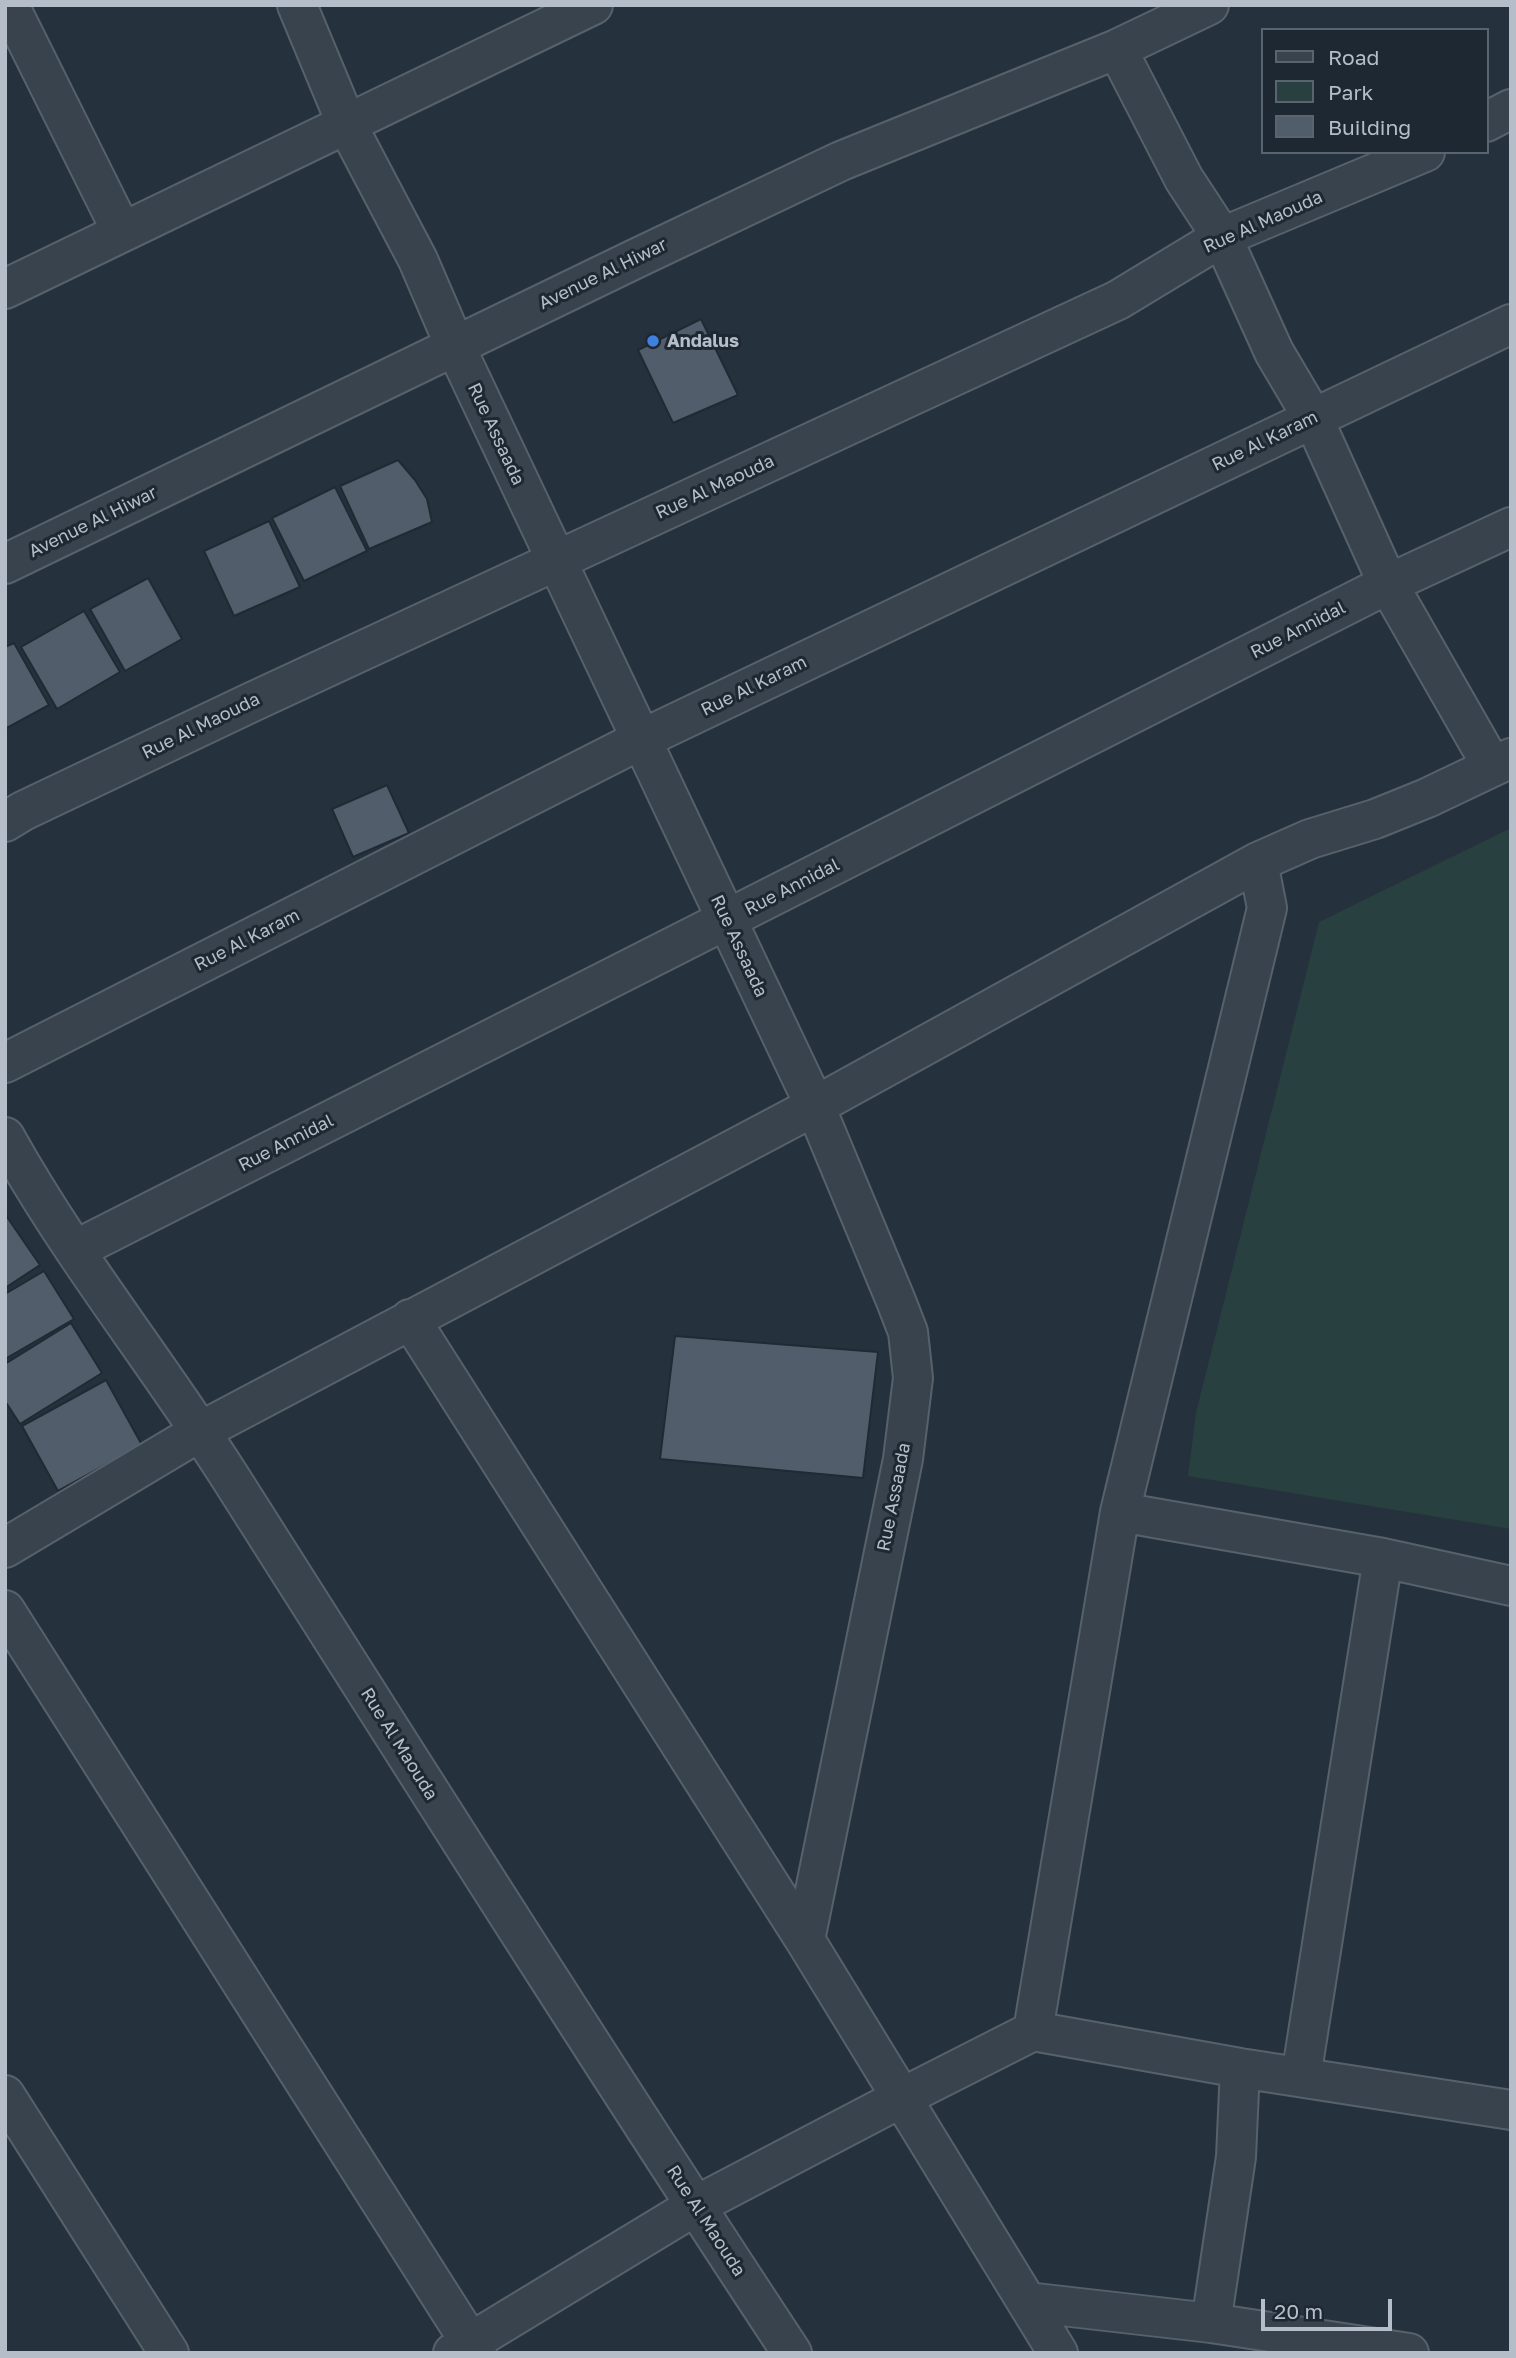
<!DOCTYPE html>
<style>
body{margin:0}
#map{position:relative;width:1516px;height:2358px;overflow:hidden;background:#25323d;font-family:"Golos Text",sans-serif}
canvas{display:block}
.frame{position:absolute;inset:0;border:7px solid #b5bec8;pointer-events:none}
.legend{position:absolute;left:1261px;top:28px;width:228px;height:126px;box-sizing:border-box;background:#1e2832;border:2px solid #5a646e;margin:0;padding:9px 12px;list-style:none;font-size:21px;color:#b5bec8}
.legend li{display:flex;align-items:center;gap:14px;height:35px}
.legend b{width:35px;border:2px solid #5a646e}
.scale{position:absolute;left:1261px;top:2299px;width:131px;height:32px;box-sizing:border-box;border:4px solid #b5bec8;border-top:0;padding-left:9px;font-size:21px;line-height:24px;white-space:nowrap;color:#b5bec8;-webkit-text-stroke:5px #1e2832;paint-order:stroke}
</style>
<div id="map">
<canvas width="1516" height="2358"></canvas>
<div class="frame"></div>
<ul class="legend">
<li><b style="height:9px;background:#39434d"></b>Road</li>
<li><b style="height:19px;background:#28403f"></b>Park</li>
<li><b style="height:19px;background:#515d6b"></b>Building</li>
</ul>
<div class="scale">20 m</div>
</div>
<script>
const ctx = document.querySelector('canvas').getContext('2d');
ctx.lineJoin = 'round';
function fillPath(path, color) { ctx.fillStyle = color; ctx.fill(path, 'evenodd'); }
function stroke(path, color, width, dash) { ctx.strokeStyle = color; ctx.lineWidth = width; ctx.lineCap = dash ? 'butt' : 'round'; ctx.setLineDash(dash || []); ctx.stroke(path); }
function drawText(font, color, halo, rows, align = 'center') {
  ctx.font = font + ' "Golos Text",sans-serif'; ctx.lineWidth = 6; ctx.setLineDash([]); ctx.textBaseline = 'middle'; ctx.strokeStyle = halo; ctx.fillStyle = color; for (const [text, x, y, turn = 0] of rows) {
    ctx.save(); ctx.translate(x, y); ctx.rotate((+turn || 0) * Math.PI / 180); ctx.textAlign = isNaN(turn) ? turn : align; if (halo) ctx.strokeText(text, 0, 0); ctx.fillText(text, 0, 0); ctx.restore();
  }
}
const green = new Path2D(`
 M 1511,828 L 1511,1529 L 1188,1476 L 1196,1413 L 1319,922 Z`);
const building = new Path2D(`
 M 701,319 L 738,395 L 673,423 L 638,350 Z
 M 398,460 L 415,480 L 427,499 L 432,522 L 369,549 L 340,486 Z
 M 335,487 L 367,551 L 304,581 L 272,518 Z
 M 269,521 L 300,587 L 234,616 L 204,551 Z
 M 148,578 L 182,639 L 125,671 L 90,609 Z
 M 84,611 L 120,672 L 57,709 L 21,647 Z
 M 14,643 L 49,705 L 5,729 L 5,647 Z
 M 387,785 L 409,833 L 353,857 L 332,809 Z
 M 5,1214 L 40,1265 L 5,1288 Z
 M 44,1271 L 74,1319 L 5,1359 L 5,1294 Z
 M 71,1323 L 102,1373 L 20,1424 L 5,1401 L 5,1364 Z
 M 675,1336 L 878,1352 L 863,1478 L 660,1459 Z
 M 106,1380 L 142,1445 L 58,1491 L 22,1426 Z`);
const minor = new Path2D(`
 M 9,5 L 122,232
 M 297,5 L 347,125 L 418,260 L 455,346 L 815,1106 L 896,1301 L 908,1332 L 913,1378 L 903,1459 L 805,1940
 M 1117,49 L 1184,179 L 1222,237 L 1274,352 L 1313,418 L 1388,584 L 1492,766
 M 1486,122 L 1511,109
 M 5,289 L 593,5
 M 5,564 L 637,258 L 841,161 L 1117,49 L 1209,5
 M 5,822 L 23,811 L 252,702 L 1118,300 L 1222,237 L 1425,152
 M 5,1063 L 640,740 L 1511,324
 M 5,1137 C 71,1256 157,1362 230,1477 C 416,1770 601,2063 792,2353
 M 75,1250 L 1388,584 L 1511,527
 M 410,1319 L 805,1940 L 1058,2353
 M 1120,1512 L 1383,1558 L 1511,1586
 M 5,1548 L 201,1431 L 815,1106 L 1258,862 L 1310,839 L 1375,819 L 1427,798 L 1511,758
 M 5,1610 L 477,2353
 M 1033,2031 L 1120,1512 L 1267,908 L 1258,862
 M 1301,2077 L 1383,1558
 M 5,2095 L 169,2353
 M 1027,2302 L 1211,2323 L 1409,2353
 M 1211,2323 L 1236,2157 L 1240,2068
 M 453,2353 L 695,2206 L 903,2097 L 1033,2031 L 1240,2068 L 1511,2110`);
const markers = [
 [653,341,7,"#3f7fe0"]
];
const streetNames = [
 ["Rue Al Maouda",1263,222,-24],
 ["Avenue Al Hiwar",603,274,-26],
 ["Rue Assaada",496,434,65],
 ["Rue Al Karam",1265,441,-26],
 ["Rue Al Maouda",715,487,-25],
 ["Avenue Al Hiwar",93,522,-26],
 ["Rue Annidal",1298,630,-27],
 ["Rue Al Karam",754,686,-26],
 ["Rue Al Maouda",201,726,-26],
 ["Rue Annidal",792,887,-27],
 ["Rue Al Karam",247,940,-27],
 ["Rue Assaada",739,946,65],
 ["Rue Annidal",286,1143,-27],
 ["Rue Assaada",894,1497,-79],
 ["Rue Al Maouda",399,1744,58],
 ["Rue Al Maouda",706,2221,57]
];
const poiNames = [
 ["Andalus",667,341]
];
fillPath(green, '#28403f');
fillPath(building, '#515d6b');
stroke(building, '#202a34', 2);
stroke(minor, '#57616b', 42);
stroke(minor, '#39434d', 38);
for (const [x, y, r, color] of markers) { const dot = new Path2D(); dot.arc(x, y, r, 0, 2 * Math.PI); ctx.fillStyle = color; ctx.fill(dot); stroke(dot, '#1e2832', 2.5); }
drawText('18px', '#b5bec8', '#1e2832', streetNames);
drawText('bold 18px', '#b5bec8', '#1e2832', poiNames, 'left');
</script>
